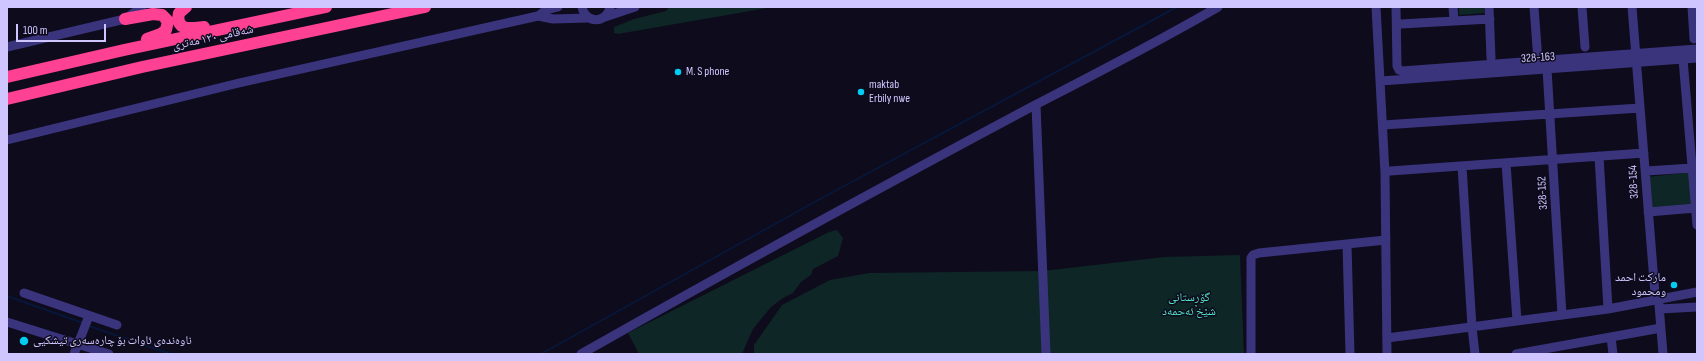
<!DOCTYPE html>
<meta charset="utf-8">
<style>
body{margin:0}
#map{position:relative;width:1704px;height:361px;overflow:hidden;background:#0e0b1c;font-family:"Sofia Sans Condensed",sans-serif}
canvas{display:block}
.frame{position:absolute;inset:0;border:8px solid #cfc6ff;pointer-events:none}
.scale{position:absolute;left:16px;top:24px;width:90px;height:18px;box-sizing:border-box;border:2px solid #cfc6ff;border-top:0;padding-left:5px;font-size:12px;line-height:14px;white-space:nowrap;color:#cfc6ff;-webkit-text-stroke:3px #0e0b1c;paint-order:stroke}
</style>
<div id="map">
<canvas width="1704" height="361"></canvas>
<div class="frame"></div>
<div class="scale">100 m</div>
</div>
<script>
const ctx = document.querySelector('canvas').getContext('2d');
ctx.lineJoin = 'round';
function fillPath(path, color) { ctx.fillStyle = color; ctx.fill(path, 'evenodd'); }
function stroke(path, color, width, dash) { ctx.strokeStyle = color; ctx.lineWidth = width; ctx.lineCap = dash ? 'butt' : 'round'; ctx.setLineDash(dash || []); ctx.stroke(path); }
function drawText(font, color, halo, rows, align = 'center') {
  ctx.font = font + ' "Sofia Sans Condensed","Noto Naskh Arabic",sans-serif'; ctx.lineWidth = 3; ctx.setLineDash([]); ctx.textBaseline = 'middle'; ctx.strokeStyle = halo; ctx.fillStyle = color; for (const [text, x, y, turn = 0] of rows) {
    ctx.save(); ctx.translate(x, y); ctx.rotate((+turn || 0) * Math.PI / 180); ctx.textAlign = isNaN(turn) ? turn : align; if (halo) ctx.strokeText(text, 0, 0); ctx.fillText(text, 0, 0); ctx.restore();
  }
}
const green = new Path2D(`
 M 669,7 L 773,7 L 618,34 L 614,33 L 614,27 L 634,19 L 666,11 Z
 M 1459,7 L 1484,7 L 1484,13 L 1459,15 Z
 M 1691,172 L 1694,206 L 1650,209 L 1647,177 Z
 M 837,230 L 843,238 L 838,256 L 813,269 L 811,275 L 801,282 L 793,293 L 783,298 L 771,307 L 753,329 L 742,354 L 639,354 L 628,333 L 829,232 Z
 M 1240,255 L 1244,354 L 754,354 L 754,345 L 782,305 L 830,280 L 869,273 L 1043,271 L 1164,257 Z`);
const stream = new Path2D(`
 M 7,296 L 83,323
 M 89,326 L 171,354
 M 541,354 L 820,199 L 1177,7`);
const minor = new Path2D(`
 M 582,7 C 585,24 607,24 610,7
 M 1376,7 L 1385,173 L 1387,354
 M 1396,7 L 1397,66 L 1399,70 L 1402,71 L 1697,49
 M 1453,7 L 1454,21
 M 1489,7 L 1491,58
 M 1534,7 L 1538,61
 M 1582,7 L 1585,47
 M 1632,7 L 1655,294 L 1658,298 L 1659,305 L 1663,354
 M 1692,7 L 1694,39
 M 538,16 L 553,19 L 588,18
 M 605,17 L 635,7
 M 1401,24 L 1490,19
 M 7,47 L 125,19 L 142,7
 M 1683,59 L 1697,225
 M 1547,69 L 1562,315
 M 1381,81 L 1697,58
 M 1036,105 L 1046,354
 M 1383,125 L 1640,108
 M 7,140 L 239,83 L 538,16 L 546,10 L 558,7
 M 1599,156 L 1608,309
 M 1506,163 L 1517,321
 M 1462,166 L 1472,327 L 1475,354
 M 1390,171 L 1644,153
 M 1646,171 L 1692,168
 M 1648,212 L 1696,208
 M 1347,244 L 1350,354
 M 24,293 L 117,325
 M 1660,309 L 1697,307
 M 7,322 L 109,354
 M 1611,337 L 1613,354
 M 1387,338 L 1608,309 L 1697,292
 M 74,354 L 89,316
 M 581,354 C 731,269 883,186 1035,105 C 1097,73 1158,42 1218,7
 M 1251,354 L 1251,258 L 1253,255 L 1259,253 L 1386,240
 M 1516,354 L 1661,328`);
const highway = new Path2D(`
 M 186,7 L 179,13 C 175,32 192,28 204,27
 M 125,19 L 153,14 L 162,15 L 168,21 L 166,30 L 161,34 L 147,39
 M 7,77 L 124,50 L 326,7
 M 7,99 L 142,67 L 425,7`);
const markers = [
 [678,72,4,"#00cdf1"],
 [861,92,4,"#00cdf1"],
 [1674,285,4,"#00cdf1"],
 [24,341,5,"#00cdf1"]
];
const streetNames = [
 ["شەقامی ١٢٠ مەتری",213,38,-12],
 ["328-163",1538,58,-4],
 ["328-154",1634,182,-93],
 ["328-152",1543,193,-93]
];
const poiNames = [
 ["M. S phone",686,72],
 ["maktab",869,85],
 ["Erbily nwe",869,99],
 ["ماركت احمد",1666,278,"right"],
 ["ومحمود",1666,292,"right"],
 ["ناوەندەی ئاوات بۆ چارەسەری تیشکیی",33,341]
];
const parkNames = [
 ["گۆڕستانی",1189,298],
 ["شێخ ئەحمەد",1189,312]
];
fillPath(green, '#0e2626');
stroke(stream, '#071739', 2);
stroke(minor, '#3a347d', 9);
stroke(highway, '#ff4193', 12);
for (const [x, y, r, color] of markers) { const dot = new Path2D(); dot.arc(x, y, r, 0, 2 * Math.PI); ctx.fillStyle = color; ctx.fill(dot); stroke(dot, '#0e0b1c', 1.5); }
drawText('12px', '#cfc6ff', '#0e0b1c', streetNames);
drawText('12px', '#cfc6ff', '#0e0b1c', poiNames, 'left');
drawText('12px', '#50e1c4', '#0e0b1c', parkNames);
</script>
